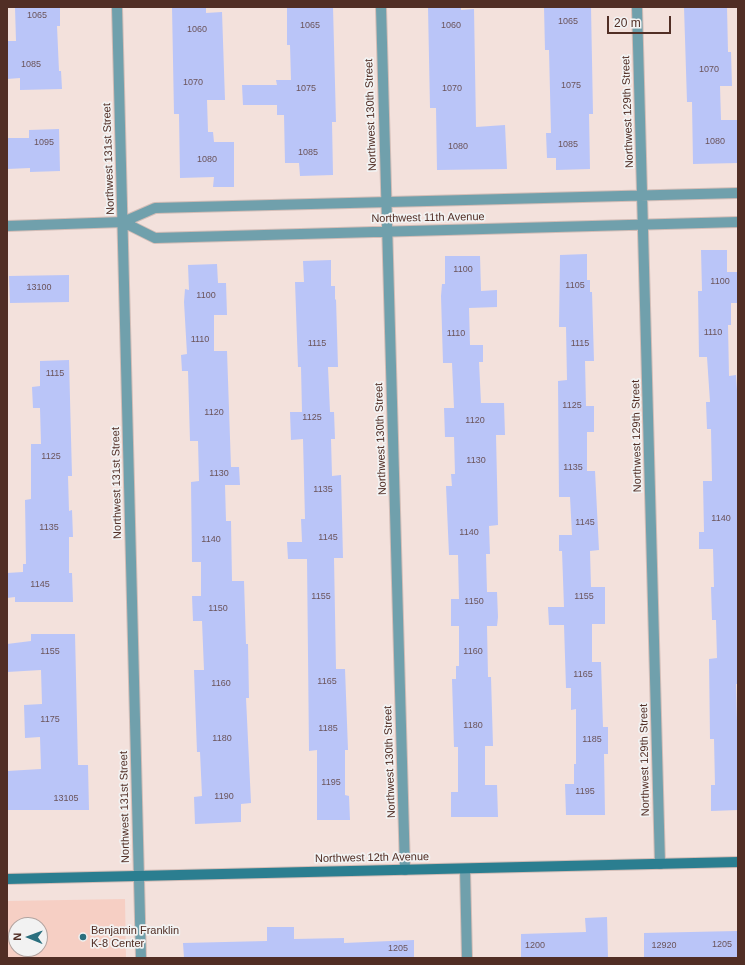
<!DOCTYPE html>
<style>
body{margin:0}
#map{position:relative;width:745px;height:965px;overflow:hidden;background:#f3e1dc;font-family:Helvetica,sans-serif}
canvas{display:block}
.frame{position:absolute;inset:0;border:8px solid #512e25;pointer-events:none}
.north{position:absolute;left:8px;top:917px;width:40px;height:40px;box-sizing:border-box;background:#f2f2f2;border:1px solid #b2a4a0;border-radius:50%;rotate:271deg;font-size:11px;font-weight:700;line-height:16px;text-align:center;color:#512e25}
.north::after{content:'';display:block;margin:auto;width:14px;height:18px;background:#2a6f7e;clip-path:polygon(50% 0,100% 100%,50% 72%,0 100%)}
.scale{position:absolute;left:607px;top:16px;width:64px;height:18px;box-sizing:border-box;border:2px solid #512e25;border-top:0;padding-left:5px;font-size:12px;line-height:14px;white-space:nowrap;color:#512e25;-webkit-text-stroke:3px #f2f2f2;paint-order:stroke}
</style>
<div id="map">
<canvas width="745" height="965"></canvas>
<div class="frame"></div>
<div class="north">N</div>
<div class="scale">20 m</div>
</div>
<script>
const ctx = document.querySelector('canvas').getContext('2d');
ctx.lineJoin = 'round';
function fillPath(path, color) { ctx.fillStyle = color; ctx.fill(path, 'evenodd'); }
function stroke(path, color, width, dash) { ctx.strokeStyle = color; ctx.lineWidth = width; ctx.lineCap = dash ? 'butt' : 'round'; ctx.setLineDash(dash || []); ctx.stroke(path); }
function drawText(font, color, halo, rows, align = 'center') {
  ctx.font = font + ' Helvetica,sans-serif'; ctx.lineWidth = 3.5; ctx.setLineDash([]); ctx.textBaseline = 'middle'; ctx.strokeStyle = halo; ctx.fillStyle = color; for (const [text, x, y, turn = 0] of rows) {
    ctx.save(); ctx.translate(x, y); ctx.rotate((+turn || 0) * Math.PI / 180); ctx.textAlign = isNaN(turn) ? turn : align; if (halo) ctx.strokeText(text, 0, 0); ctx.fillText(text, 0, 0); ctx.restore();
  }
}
const built = new Path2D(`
 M 125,899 L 126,958 L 7,958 L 7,901 ZM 16,925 L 40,925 L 40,949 L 16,949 Z`);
const building = new Path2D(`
 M 15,7 L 60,7 L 60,26 L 57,26 L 59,71 L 61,71 L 62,89 L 20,90 L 20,78 L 7,79 L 7,41 L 16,41 Z
 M 172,7 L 206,7 L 206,13 L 222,12 L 225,100 L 207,100 L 208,132 L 213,132 L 214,142 L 234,142 L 234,187 L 213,187 L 214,177 L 180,178 L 179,114 L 174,114 Z
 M 287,7 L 333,7 L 336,122 L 332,122 L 333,175 L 300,176 L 299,163 L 285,163 L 284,115 L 277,115 L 277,105 L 243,105 L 242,85 L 277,85 L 276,80 L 291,80 L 290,45 L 287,45 Z
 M 428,7 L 461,7 L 461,10 L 474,9 L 476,127 L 505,125 L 507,169 L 437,170 L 436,108 L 430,108 Z
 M 544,7 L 591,7 L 593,114 L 589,114 L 590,169 L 556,170 L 556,158 L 547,158 L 546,133 L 551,133 L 549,50 L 545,50 Z
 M 684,7 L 727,7 L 728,52 L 731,52 L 732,86 L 720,86 L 721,120 L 738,120 L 738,163 L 693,164 L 692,102 L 687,102 Z
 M 59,129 L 60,171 L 30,172 L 30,168 L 7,169 L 7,138 L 29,138 L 29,130 Z
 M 701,250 L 727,250 L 727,272 L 738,272 L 738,303 L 731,303 L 731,325 L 728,325 L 729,376 L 736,375 L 738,404 L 738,684 L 736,684 L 737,720 L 738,720 L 738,810 L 711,811 L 711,785 L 715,785 L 714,739 L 710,739 L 709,659 L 717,658 L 716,620 L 712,620 L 711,587 L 714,587 L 713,549 L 699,549 L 699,532 L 704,532 L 703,481 L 712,481 L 711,429 L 707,429 L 706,402 L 710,402 L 707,357 L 699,357 L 698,291 L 702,291 Z
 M 587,254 L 587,280 L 590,280 L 590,292 L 592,292 L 594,361 L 585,361 L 586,406 L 594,406 L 594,432 L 587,432 L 587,471 L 595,471 L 599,550 L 590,551 L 591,587 L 605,587 L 605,624 L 592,624 L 592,662 L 601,662 L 603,727 L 608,727 L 608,754 L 604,754 L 605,815 L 566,815 L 565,784 L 574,784 L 574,764 L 576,764 L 576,709 L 571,710 L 571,688 L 566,688 L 564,625 L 549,625 L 548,607 L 564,607 L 562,551 L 559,551 L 559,535 L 572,535 L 570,497 L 559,497 L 558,381 L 567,380 L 566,327 L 559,327 L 560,255 Z
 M 445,256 L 480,256 L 481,291 L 497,290 L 497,307 L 469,308 L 470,345 L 483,345 L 483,362 L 479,362 L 481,403 L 504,403 L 505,435 L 496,435 L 498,525 L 489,526 L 490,554 L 486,554 L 487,592 L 497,592 L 498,617 L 497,626 L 487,626 L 488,677 L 491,677 L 493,746 L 485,746 L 485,785 L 497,785 L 498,817 L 451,817 L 451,792 L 458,792 L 458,747 L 454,747 L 452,679 L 456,679 L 456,666 L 459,666 L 459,626 L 451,626 L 451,599 L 459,599 L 458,555 L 449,555 L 446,486 L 452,486 L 451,474 L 455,474 L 454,437 L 445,437 L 444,408 L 454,408 L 452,363 L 443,363 L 441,296 L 442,284 L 445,284 Z
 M 331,260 L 331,286 L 335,286 L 335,300 L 336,299 L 338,367 L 328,367 L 330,412 L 334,412 L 335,439 L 331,439 L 332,476 L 341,475 L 343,558 L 334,558 L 336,669 L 345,669 L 348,750 L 345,750 L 345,795 L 349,796 L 350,820 L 317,820 L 317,750 L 309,751 L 307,559 L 288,559 L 287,542 L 302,542 L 301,519 L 305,519 L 303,439 L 291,440 L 290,412 L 302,412 L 301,367 L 298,367 L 295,282 L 304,282 L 303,261 Z
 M 217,264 L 218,283 L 226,283 L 227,315 L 214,315 L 214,351 L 227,351 L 231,467 L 239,467 L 240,485 L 225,485 L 226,521 L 231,521 L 232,581 L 244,581 L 246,644 L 248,644 L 249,698 L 246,698 L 251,803 L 241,804 L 241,822 L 195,824 L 194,797 L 202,796 L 200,752 L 197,752 L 194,670 L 204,670 L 202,621 L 193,621 L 192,596 L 201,596 L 201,562 L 192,562 L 191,482 L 199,481 L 198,441 L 190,441 L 188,371 L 182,371 L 181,355 L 187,354 L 184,302 L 185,289 L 189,290 L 188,265 Z
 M 69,275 L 69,302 L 10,303 L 9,276 Z
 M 69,360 L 72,476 L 68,476 L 69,511 L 72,510 L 73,537 L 69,537 L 69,573 L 72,573 L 73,602 L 15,602 L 15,597 L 7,598 L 7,573 L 23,572 L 23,564 L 26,564 L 25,500 L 31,499 L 31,444 L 41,444 L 40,408 L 33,408 L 32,387 L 40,386 L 40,361 Z
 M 31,634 L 75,634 L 78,765 L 88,765 L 89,810 L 7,810 L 7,771 L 41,769 L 40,737 L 25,738 L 24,705 L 42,704 L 41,670 L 7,672 L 7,644 L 31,641 Z
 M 607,917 L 608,958 L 521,958 L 521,934 L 586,932 L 585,918 Z
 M 267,927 L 294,927 L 294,939 L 344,938 L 344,943 L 414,940 L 414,958 L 184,958 L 183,943 L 267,941 Z
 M 737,931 L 737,958 L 644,958 L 644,933 Z`);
const street = new Path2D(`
 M 117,7 L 141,958
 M 381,7 L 405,870
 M 637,7 L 660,864
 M 123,222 L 155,238 L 738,222
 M 7,226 L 123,222 L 155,208 L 738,193
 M 465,869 L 467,958`);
const secondary = new Path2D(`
 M 7,879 L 738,862`);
const markers = [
 [83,937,4,"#2a6f7e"]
];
const numberNames = [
 ["1065",37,16],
 ["1065",568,22],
 ["1065",310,26],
 ["1060",451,26],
 ["1060",197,30],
 ["1085",31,65],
 ["1070",709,70],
 ["1070",193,83],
 ["1075",571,86],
 ["1075",306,89],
 ["1070",452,89],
 ["1080",715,142],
 ["1095",44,143],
 ["1085",568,145],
 ["1080",458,147],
 ["1085",308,153],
 ["1080",207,160],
 ["1100",463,270],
 ["1100",720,282],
 ["1105",575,286],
 ["13100",39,288],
 ["1100",206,296],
 ["1110",713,333],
 ["1110",456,334],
 ["1110",200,340],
 ["1115",317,344],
 ["1115",580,344],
 ["1115",55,374],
 ["1125",572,406],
 ["1120",214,413],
 ["1125",312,418],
 ["1120",475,421],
 ["1125",51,457],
 ["1130",476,461],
 ["1135",573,468],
 ["1130",219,474],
 ["1135",323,490],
 ["1140",721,519],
 ["1145",585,523],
 ["1135",49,528],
 ["1140",469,533],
 ["1145",328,538],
 ["1140",211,540],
 ["1145",40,585],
 ["1155",321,597],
 ["1155",584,597],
 ["1150",474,602],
 ["1150",218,609],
 ["1155",50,652],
 ["1160",473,652],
 ["1165",583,675],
 ["1165",327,682],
 ["1160",221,684],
 ["1175",50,720],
 ["1180",473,726],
 ["1185",328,729],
 ["1180",222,739],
 ["1185",592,740],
 ["1195",331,783],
 ["1195",585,792],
 ["1190",224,797],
 ["13105",66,799],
 ["1205",722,945],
 ["1200",535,946],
 ["12920",664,946],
 ["1205",398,949]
];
const streetNames = [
 ["Northwest 129th Street",628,112,-92],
 ["Northwest 130th Street",371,115,-92],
 ["Northwest 131st Street",109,159,-92],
 ["Northwest 11th Avenue",428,218,-1],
 ["Northwest 129th Street",637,436,-91],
 ["Northwest 130th Street",381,439,-92],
 ["Northwest 131st Street",117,483,-91],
 ["Northwest 129th Street",645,760,-91],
 ["Northwest 130th Street",390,762,-92],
 ["Northwest 131st Street",125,807,-91],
 ["Northwest 12th Avenue",372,858,-1]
];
const poiNames = [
 ["Benjamin Franklin",91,931],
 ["K-8 Center",91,944]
];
fillPath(built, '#f6cfc4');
fillPath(building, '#bac5f8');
stroke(street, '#d3bdb7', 12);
stroke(secondary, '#d3bdb7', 12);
stroke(street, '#70a0ac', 10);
stroke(secondary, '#2b7e90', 10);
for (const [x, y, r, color] of markers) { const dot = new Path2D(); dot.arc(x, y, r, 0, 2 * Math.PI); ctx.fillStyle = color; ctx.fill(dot); stroke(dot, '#f2f2f2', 1.5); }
drawText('9px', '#6b545a', null, numberNames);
drawText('11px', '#512e25', '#f2f2f2', streetNames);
drawText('11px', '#512e25', '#f2f2f2', poiNames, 'left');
</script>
